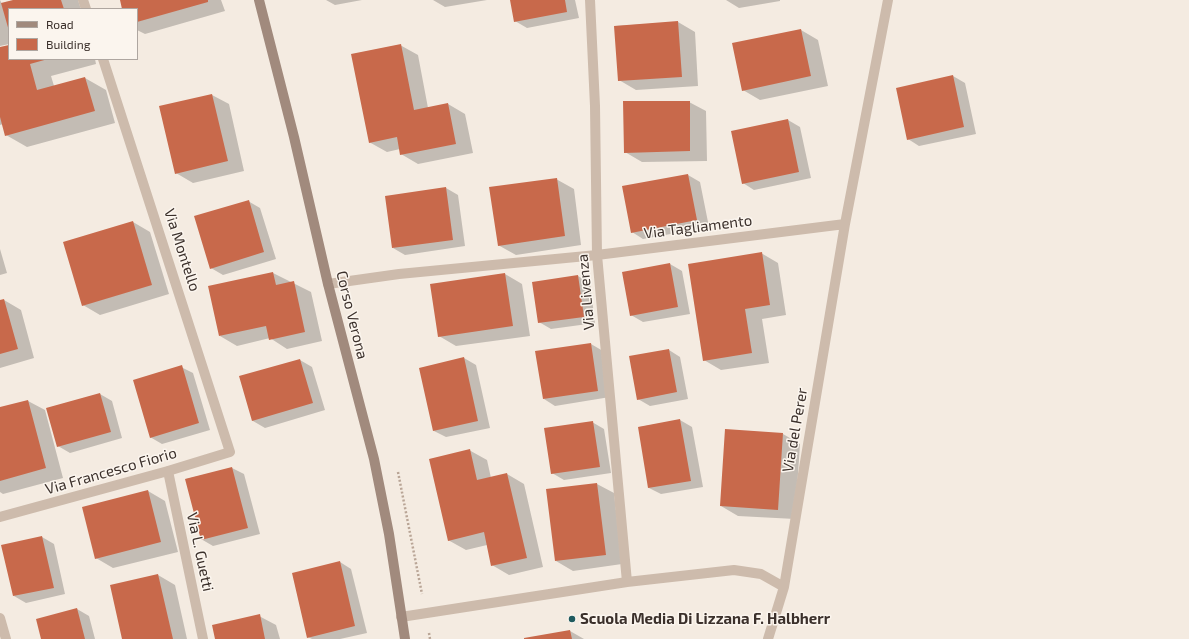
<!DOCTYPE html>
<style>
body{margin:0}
#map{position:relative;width:1189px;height:639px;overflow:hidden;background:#f4ebe1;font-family:"Exo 2",sans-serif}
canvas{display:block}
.legend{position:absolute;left:8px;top:8px;width:130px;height:52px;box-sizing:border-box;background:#fbf5ee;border:1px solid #aea6a0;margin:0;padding:5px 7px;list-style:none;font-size:12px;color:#3b302b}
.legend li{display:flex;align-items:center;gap:8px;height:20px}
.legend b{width:20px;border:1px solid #aea6a0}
</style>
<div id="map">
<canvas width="1189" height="639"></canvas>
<ul class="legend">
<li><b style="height:5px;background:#a18a7d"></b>Road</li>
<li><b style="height:11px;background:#c8694b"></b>Building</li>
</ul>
</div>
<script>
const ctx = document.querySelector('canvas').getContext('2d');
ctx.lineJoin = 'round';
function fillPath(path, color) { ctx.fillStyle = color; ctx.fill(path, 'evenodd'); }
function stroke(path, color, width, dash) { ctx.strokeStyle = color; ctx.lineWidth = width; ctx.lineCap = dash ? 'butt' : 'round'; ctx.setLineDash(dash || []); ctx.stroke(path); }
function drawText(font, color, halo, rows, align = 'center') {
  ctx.font = font + ' "Exo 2",sans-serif'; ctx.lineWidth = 3; ctx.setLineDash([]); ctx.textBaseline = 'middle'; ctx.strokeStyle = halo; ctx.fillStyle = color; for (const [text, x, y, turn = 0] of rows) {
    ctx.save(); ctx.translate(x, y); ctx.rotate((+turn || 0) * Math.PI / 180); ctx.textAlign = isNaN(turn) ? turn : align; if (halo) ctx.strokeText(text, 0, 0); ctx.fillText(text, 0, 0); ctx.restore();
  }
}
const shadow = new Path2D(`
 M 0,0 L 2,4 L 16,0 L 78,0 L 81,9 L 9,9 L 9,44 L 0,46 Z
 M 121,0 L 221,0 L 225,11 L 145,34 L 137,30 L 137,9 L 123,9 Z
 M 326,0 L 362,0 L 335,5 Z
 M 433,0 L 487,0 L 445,7 Z
 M 511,0 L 575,0 L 579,18 L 527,28 L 515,21 Z
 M 726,0 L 780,0 L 780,1 L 739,8 Z
 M 678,22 L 695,32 L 698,86 L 636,90 L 619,80 L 615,26 Z
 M 801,30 L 818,40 L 828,86 L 760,100 L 743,90 Z
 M 400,45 L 418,55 L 428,108 L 448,104 L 465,114 L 473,153 L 418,164 L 401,154 L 400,149 L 387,152 L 369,142 Z
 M 9,46 L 9,59 L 95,59 L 96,64 L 51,76 L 54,86 L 85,78 L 106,90 L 115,123 L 27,147 L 6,135 L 3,124 L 0,125 L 0,48 Z
 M 953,76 L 965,83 L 976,134 L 919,146 L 908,139 Z
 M 212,95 L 229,104 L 244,171 L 193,183 L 176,173 Z
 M 689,102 L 706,111 L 707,161 L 642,162 L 625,152 Z
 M 788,120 L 800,127 L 811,178 L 754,190 L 743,183 Z
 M 688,175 L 700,182 L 709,227 L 643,239 L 632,232 Z
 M 556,179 L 574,189 L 581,245 L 516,255 L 498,245 Z
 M 446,188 L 458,195 L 465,246 L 405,255 L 393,248 Z
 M 248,201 L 260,208 L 276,259 L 223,275 L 211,268 Z
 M 133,222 L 150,232 L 169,294 L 100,315 L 83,305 Z
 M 0,249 L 7,273 L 0,275 Z
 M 761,253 L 778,263 L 786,315 L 762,319 L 769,363 L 721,370 L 704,360 Z
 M 670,264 L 682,271 L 690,314 L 643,322 L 631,315 Z
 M 273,273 L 311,292 L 322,341 L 287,349 L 270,338 L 237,346 L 220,336 Z
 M 505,274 L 522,284 L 530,336 L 456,346 L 439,336 Z
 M 578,276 L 590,283 L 595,323 L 551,329 L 539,322 Z
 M 4,300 L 21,310 L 34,358 L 0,368 L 0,301 Z
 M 591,344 L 603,351 L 610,397 L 555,406 L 544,399 Z
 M 669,350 L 680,357 L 688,399 L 650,406 L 638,399 Z
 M 464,358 L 476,365 L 490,428 L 446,437 L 434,431 Z
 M 300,360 L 312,367 L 325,410 L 265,428 L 253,421 L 241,377 Z
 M 181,367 L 193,373 L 210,430 L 162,444 L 150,437 Z
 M 100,394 L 112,401 L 122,438 L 70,453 L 58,446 Z
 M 28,401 L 45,410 L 63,478 L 3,494 L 0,492 L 0,408 Z
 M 680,420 L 692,427 L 703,487 L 661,494 L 649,488 L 639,427 Z
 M 592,422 L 604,429 L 611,473 L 564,480 L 552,473 Z
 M 783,434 L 800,444 L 795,519 L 738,516 L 721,506 Z
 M 469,450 L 487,460 L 491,478 L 507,474 L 524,484 L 543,567 L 509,575 L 492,565 L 487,545 L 466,550 L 448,540 Z
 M 232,468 L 244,474 L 260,534 L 213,546 L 201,539 L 186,479 Z
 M 597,484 L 614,493 L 622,564 L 573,571 L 556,561 Z
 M 148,491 L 165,501 L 178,552 L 113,568 L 96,558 Z
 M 42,537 L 54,544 L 65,594 L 26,603 L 14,596 Z
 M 340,562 L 351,569 L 367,633 L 340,639 L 312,639 L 308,637 Z
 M 158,575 L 175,585 L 187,639 L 123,639 Z
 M 77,609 L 89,616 L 95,639 L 42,639 Z
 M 259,616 L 276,625 L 280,639 L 216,639 Z
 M 570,631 L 584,639 L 525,639 Z`);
const building = new Path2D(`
 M 13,0 L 61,0 L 64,9 L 9,9 L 9,31 L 1,3 Z
 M 120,0 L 208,0 L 208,2 L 137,22 L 137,9 L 122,9 Z
 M 510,0 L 565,0 L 567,12 L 514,22 Z
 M 678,21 L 682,77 L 618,81 L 614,26 Z
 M 801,29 L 811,76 L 742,91 L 732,43 Z
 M 401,44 L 414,110 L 448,103 L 456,144 L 400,155 L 397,137 L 369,143 L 351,54 Z
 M 9,45 L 9,59 L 48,59 L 30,64 L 37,90 L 85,77 L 95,111 L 5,136 L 0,117 L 0,47 Z
 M 953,75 L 964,127 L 907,140 L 896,88 Z
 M 212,94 L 228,161 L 175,174 L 159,106 Z
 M 623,101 L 690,101 L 690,151 L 624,153 Z
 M 788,119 L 799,172 L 742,184 L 731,131 Z
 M 688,174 L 697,220 L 631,233 L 622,186 Z
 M 557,178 L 565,236 L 498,246 L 489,187 Z
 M 446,187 L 453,240 L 392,248 L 385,196 Z
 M 249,200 L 264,252 L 210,269 L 194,216 Z
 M 133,221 L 152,285 L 82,306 L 63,242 Z
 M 762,252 L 770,305 L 745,309 L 752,353 L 703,361 L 688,264 Z
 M 670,263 L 678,307 L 630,316 L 622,272 Z
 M 273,272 L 276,285 L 294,281 L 305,332 L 269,340 L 266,326 L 219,336 L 208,286 Z
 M 505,273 L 513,326 L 438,337 L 430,284 Z
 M 578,275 L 584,317 L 538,323 L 532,282 Z
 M 4,299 L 18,349 L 0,354 L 0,300 Z
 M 591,343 L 598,391 L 543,399 L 535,351 Z
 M 669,349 L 677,392 L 637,400 L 629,356 Z
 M 464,357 L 478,421 L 433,431 L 419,368 Z
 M 300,359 L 313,403 L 252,421 L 239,376 Z
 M 182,365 L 199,423 L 150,438 L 133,380 Z
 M 100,393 L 111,432 L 57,447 L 46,408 Z
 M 28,400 L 46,468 L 0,481 L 0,407 Z
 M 680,419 L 691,481 L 648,488 L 638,427 Z
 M 593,421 L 600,467 L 551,474 L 544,428 Z
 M 725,429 L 783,433 L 778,510 L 720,506 Z
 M 470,449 L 477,480 L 507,473 L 527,558 L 491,566 L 484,532 L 448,541 L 429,459 Z
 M 232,467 L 248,528 L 201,540 L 185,479 Z
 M 597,483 L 606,555 L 555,561 L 546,489 Z
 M 148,490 L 161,542 L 95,559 L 82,507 Z
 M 42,536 L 54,588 L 13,596 L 1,545 Z
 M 340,561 L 355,626 L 307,638 L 292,573 Z
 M 158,574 L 173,639 L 122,639 L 110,585 Z
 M 77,608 L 85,639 L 41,639 L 36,619 Z
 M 260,614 L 265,639 L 215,639 L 212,625 Z
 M 570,630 L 572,639 L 524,639 L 524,638 Z`);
const path = new Path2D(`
 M 398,472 L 422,594
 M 429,633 L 430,639`);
const street = new Path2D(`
 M 83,0 L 86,9
 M 590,0 L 595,106 L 597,255 L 627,582
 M 328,284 L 399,274 L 597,255 L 845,224 L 888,0
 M 168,471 L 203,639
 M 0,517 L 168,471 L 230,452 L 103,59
 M 401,617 L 627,582 L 734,570 L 761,574 L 784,587
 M 0,618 L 6,639
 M 768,639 L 784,587 L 845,224`);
const secondary = new Path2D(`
 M 259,0 L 294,137 L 328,284 L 374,459 L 389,534 L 405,639`);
const markers = [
 [572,619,4,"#1f5a5e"]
];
const streetNames = [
 ["Via Tagliamento",698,227,-7],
 ["Via Montello",182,250,72],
 ["Via Livenza",586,292,-95],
 ["Corso Verona",352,315,76],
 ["Via del Perer",795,430,-80],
 ["Via Francesco Fiorio",111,471,-16],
 ["Via L. Guetti",200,552,78]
];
const poiNames = [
 ["Scuola Media Di Lizzana F. Halbherr",580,619]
];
fillPath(shadow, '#0003');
fillPath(building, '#c8694b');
stroke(path, '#b9a596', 2.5, [2, 2]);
stroke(street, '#cdbbac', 10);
stroke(secondary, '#a18a7d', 10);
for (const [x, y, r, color] of markers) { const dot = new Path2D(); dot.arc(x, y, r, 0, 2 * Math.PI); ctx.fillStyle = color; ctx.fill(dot); stroke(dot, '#fbf5ee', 1.5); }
drawText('15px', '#3b302b', '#fbf5ee', streetNames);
drawText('bold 15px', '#3b302b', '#fbf5ee', poiNames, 'left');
</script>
